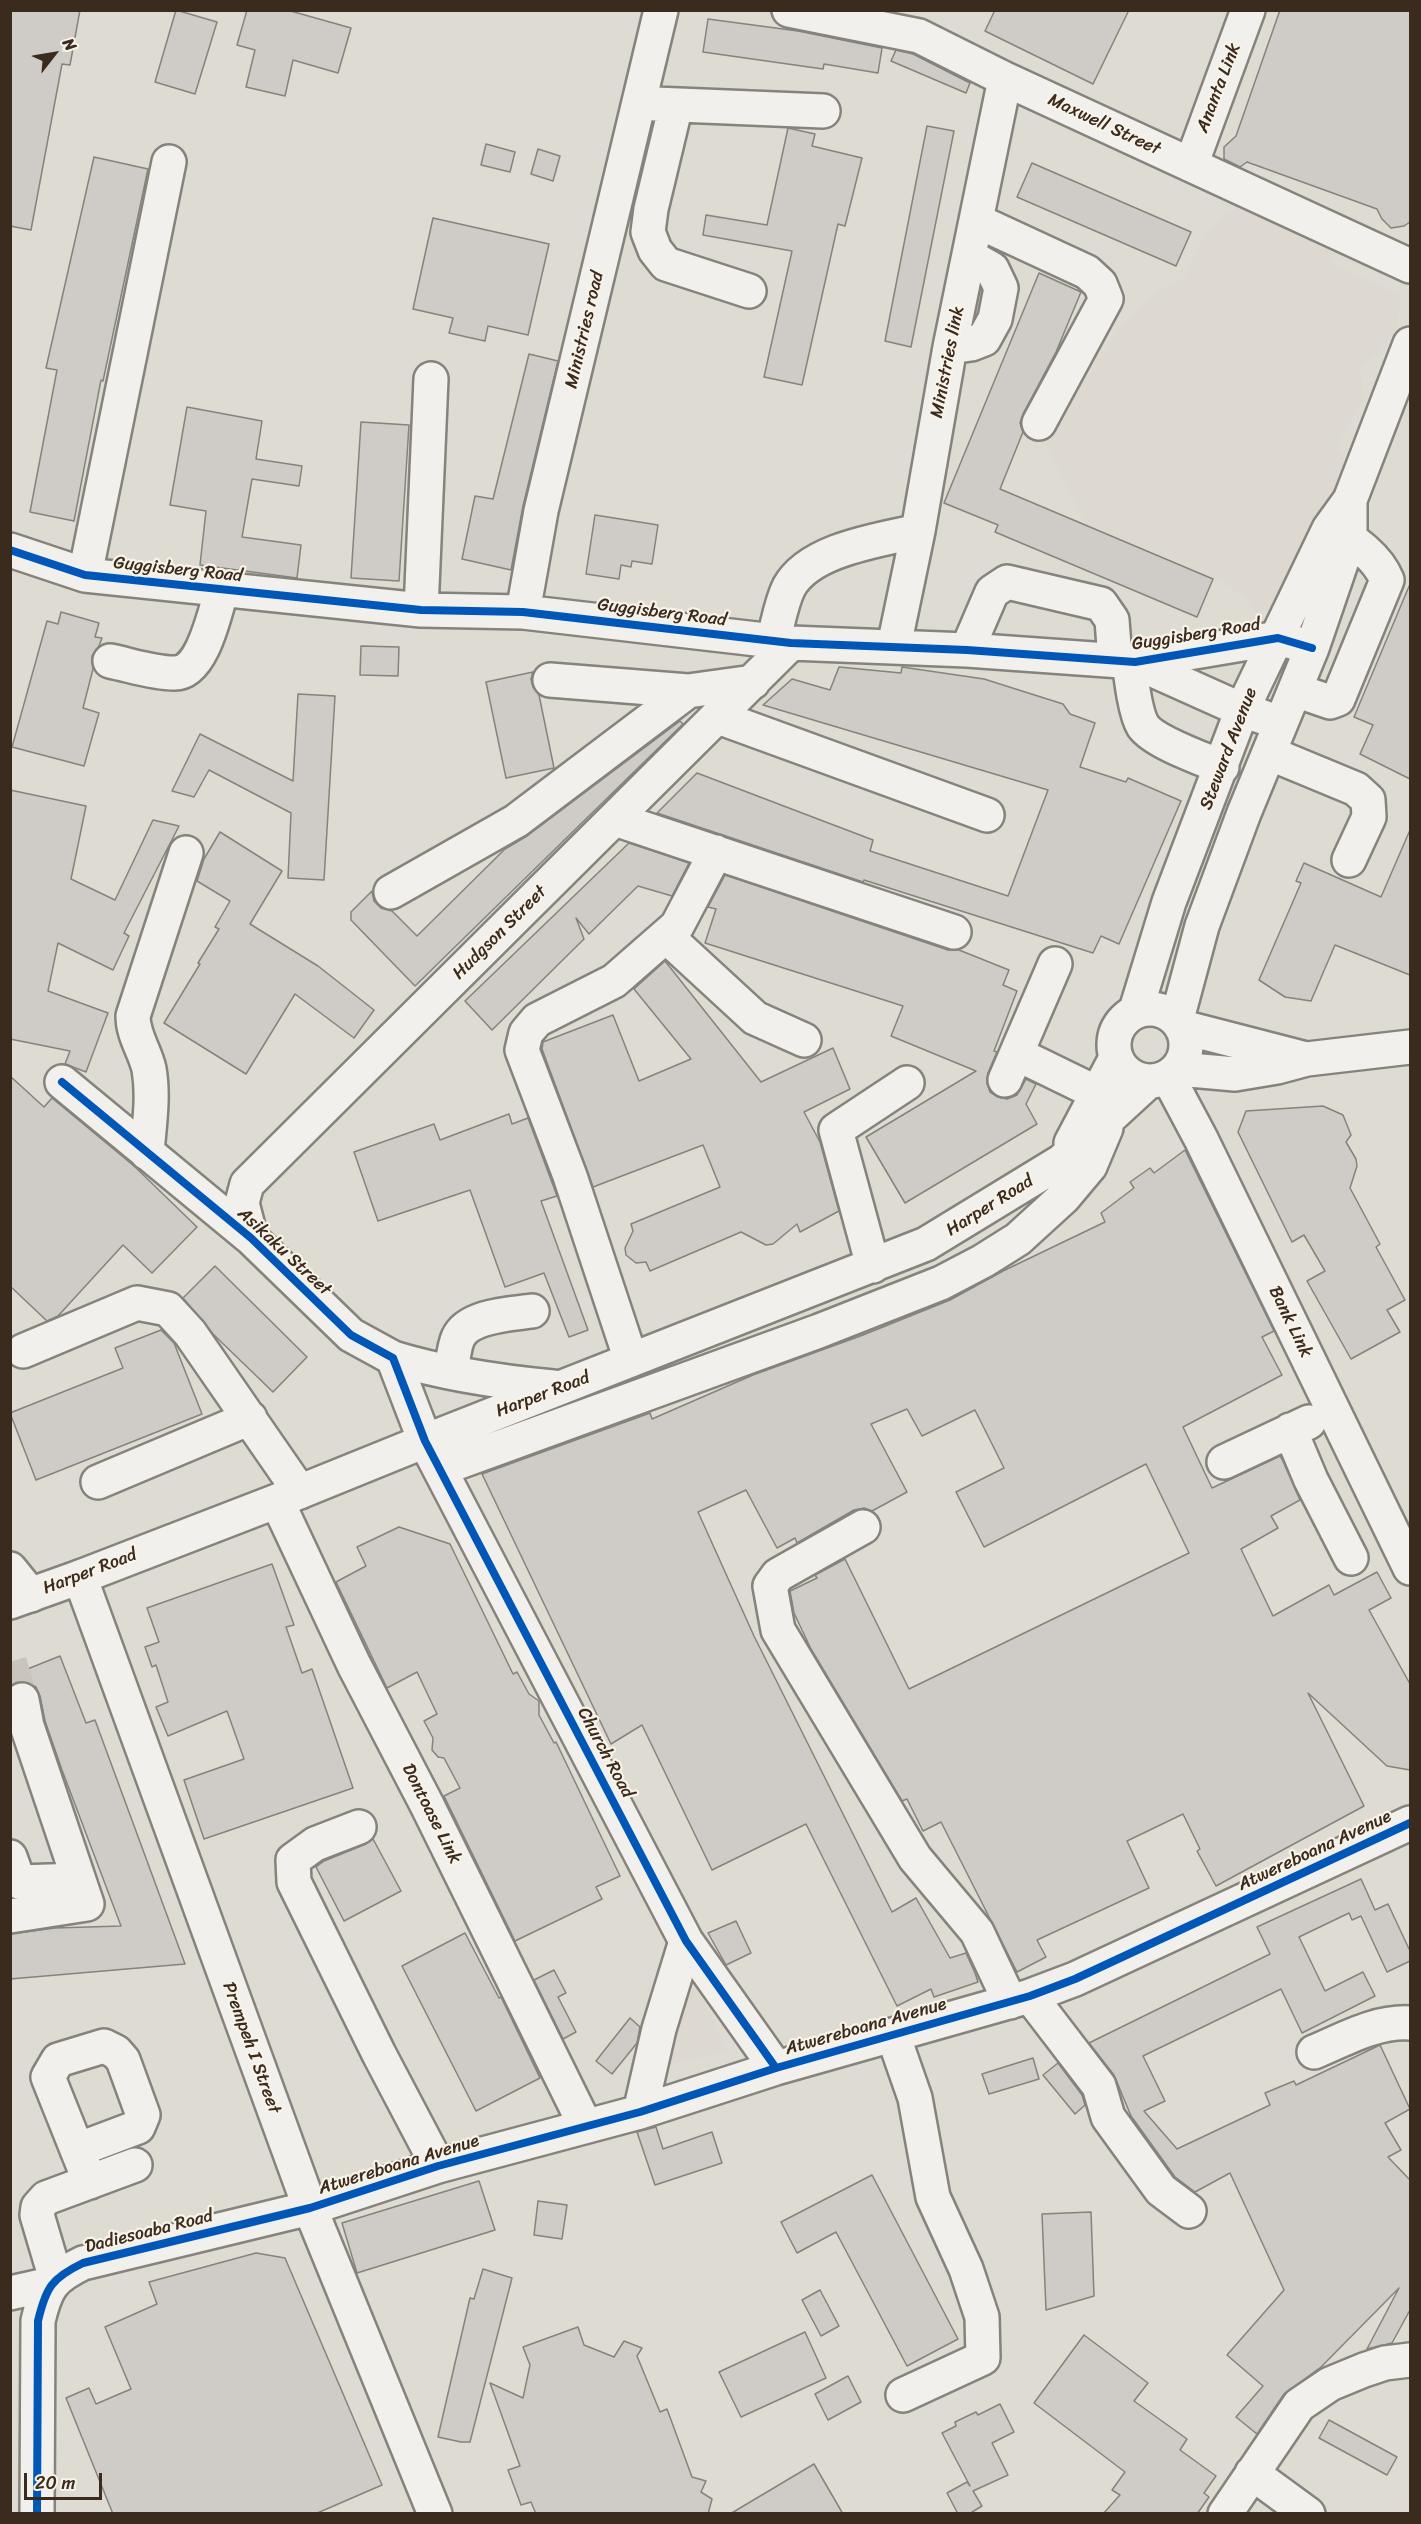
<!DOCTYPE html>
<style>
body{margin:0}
#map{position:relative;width:1421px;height:2524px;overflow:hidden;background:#eceae4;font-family:Sriracha,sans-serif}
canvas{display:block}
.frame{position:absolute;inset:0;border:12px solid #3b2a1e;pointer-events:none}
.north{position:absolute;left:24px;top:24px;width:60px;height:60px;-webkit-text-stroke:4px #f7f3e8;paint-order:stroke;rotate:59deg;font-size:16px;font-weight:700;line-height:24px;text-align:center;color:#3b2a1e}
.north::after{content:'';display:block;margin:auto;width:21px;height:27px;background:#3b2a1e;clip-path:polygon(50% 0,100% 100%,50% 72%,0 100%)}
.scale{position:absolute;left:24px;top:2473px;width:78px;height:27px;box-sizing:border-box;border:3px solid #3b2a1e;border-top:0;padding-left:8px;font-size:18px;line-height:21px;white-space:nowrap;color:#3b2a1e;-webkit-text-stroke:4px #f7f3e8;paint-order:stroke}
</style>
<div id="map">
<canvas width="1421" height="2524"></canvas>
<div class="frame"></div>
<div class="north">N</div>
<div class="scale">20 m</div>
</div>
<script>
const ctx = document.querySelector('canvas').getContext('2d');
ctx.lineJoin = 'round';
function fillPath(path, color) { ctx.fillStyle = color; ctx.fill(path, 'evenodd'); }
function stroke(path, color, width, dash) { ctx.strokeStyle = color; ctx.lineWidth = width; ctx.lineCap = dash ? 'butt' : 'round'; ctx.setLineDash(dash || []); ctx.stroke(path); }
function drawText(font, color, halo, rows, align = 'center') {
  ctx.font = font + ' Sriracha,sans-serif'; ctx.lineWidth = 4.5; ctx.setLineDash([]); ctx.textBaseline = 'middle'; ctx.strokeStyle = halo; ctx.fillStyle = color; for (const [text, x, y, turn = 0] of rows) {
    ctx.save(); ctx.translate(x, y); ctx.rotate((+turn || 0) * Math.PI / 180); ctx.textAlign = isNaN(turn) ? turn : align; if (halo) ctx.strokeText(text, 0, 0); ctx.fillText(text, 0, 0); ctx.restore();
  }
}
const built = new Path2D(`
 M 11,11 L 1410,11 L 1410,2513 L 11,2513 Z`);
const green = new Path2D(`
 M 1249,200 L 1325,245 L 1336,265 L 1400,295 L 1398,324 L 1380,352 L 1360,367 L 1364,398 L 1336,447 L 1351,468 L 1296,594 L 1272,609 L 1256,612 L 1241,594 L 1220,580 L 1086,524 L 1046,445 L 1070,400 L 1096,366 L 1119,328 L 1162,289 L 1186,277 L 1204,234 L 1225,213 Z
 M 687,1971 L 729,2051 L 661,2067 Z`);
const building = new Path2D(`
 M 10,10 L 80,10 L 70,65 L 62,64 L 31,230 L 10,226 Z
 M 176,10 L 217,22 L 195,94 L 155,82 Z
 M 247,10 L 287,10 L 351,28 L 338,73 L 293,60 L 285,96 L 246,87 L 255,50 L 237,45 Z
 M 995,10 L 1129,10 L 1093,84 L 985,31 Z
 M 1280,10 L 1410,10 L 1410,222 L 1404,226 L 1391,228 L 1382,219 L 1377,209 L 1247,162 L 1240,167 L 1224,159 L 1224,147 L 1236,136 Z
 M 708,19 L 798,31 L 882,48 L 878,73 L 824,64 L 823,69 L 703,52 Z
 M 896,50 L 913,54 L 970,83 L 966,93 L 891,61 Z
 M 927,126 L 954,131 L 911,347 L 885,341 Z
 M 788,128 L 815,134 L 812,146 L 862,158 L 845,226 L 838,224 L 802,385 L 764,377 L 792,251 L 703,235 L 706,215 L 767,225 Z
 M 486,144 L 515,152 L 510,172 L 481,165 Z
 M 538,149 L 560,156 L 553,181 L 531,174 Z
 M 94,157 L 148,169 L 103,381 L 101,380 L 74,521 L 30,512 L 57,370 L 46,368 Z
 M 1032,163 L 1191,232 L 1176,266 L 1017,197 Z
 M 433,218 L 549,244 L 528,335 L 488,326 L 485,341 L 449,333 L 453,318 L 413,309 Z
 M 1039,273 L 1081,292 L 1056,352 L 1023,414 L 1020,423 L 1023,432 L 1000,489 L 1213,579 L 1197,617 L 995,532 L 998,525 L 944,503 Z
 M 529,354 L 558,361 L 523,506 L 511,570 L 462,559 L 475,496 L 493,499 Z
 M 187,407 L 262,421 L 256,459 L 302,466 L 299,486 L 252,479 L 242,537 L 301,545 L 297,578 L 200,565 L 206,511 L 170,505 Z
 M 361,422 L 409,425 L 399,581 L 351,578 Z
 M 595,515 L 658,525 L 652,564 L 632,561 L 631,567 L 621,565 L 619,579 L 586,574 Z
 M 1410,584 L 1410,779 L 1360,754 L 1373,725 L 1354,717 Z
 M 61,612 L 99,623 L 95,637 L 102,638 L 99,646 L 92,656 L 93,669 L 83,708 L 99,713 L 84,766 L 12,747 L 47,621 L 58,624 Z
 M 361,646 L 399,647 L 398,676 L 360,675 Z
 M 839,667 L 901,673 L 902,667 L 984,679 L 1063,704 L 1070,714 L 1095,723 L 1080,767 L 1126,782 L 1128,778 L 1181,801 L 1119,944 L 1101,936 L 1093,953 L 864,880 L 863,882 L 657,813 L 697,773 L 873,840 L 870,851 L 1008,896 L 1048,790 L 763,705 L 792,679 L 830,690 Z
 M 533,672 L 531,679 L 533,687 L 539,695 L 554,768 L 506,778 L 486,682 Z
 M 298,694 L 335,696 L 324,880 L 288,878 L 291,813 L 209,770 L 194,797 L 172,791 L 200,734 L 293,781 Z
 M 680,721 L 683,724 L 415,986 L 351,920 L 351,912 L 372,891 L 374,901 L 381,908 L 392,911 L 417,936 L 505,849 L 527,836 Z
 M 10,790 L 86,806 L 71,879 L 115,900 L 153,820 L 179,826 L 124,933 L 129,936 L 113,970 L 58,943 L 48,991 L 108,1013 L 86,1072 L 65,1064 L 70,1051 L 10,1039 Z
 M 1410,830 L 1410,975 L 1335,945 L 1311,1001 L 1285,997 L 1259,980 L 1301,883 L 1296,881 L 1304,863 L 1381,897 Z
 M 220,832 L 282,871 L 250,924 L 318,966 L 374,1010 L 354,1038 L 295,994 L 246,1074 L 164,1023 L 200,964 L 198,963 L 219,929 L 215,927 L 230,901 L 197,881 L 204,859 Z
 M 629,843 L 689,863 L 672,896 L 638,886 L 589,934 L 576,918 L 584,939 L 492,1030 L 465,1001 Z
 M 725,875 L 948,950 L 959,950 L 1009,970 L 1003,985 L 1017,991 L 994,1051 L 997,1052 L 988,1073 L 987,1083 L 990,1092 L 998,1097 L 1007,1099 L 1017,1095 L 1026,1079 L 1036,1084 L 1026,1104 L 1037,1124 L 905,1203 L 866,1137 L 976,1071 L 891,1036 L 903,1006 L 705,943 L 716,909 L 708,907 Z
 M 665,961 L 761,1082 L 833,1048 L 850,1089 L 804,1112 L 820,1142 L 839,1211 L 800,1232 L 797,1224 L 773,1244 L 766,1245 L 741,1232 L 650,1271 L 646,1262 L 636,1263 L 626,1255 L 625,1248 L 633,1231 L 631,1224 L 720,1187 L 703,1145 L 593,1187 L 542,1049 L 543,1042 L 613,1015 L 639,1081 L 691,1059 L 634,989 Z
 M 10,1076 L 44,1107 L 52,1098 L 134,1166 L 197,1227 L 152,1273 L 123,1245 L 58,1316 L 47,1321 L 10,1286 Z
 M 1323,1106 L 1343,1115 L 1351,1135 L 1346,1142 L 1356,1159 L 1357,1166 L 1350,1188 L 1380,1244 L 1376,1247 L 1405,1300 L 1387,1310 L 1400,1332 L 1351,1359 L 1307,1281 L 1325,1271 L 1304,1235 L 1292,1242 L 1238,1132 L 1246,1111 Z
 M 509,1114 L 512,1124 L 528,1118 L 557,1196 L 541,1201 L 588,1330 L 569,1337 L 544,1273 L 505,1287 L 470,1190 L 378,1221 L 354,1152 L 434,1124 L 440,1140 Z
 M 1185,1150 L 1274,1331 L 1262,1337 L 1282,1375 L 1183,1427 L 1212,1488 L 1280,1456 L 1282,1459 L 1300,1500 L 1271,1516 L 1278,1528 L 1241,1549 L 1273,1616 L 1329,1585 L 1334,1595 L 1377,1572 L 1391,1598 L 1369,1610 L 1410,1684 L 1410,1770 L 1387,1766 L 1308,1693 L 1364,1806 L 1216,1886 L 1197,1851 L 1200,1849 L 1183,1814 L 1127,1841 L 1149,1888 L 1037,1940 L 1046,1957 L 1017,1972 L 941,1822 L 923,1831 L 907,1799 L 902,1801 L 811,1649 L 794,1613 L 790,1591 L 817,1578 L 815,1575 L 845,1559 L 909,1689 L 1189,1553 L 1146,1464 L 984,1547 L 956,1492 L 1004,1468 L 975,1410 L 922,1436 L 907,1409 L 871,1424 L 907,1492 L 872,1511 L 864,1508 L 854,1510 L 797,1543 L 795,1538 L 777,1548 L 746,1490 L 698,1512 L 754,1636 L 892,1912 L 916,1898 L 950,1958 L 966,1953 L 975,1973 L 978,1982 L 934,1997 L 931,1989 L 897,2006 L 806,1824 L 712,1870 L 642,1725 L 611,1744 L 482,1474 L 650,1413 L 652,1419 L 753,1375 L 863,1335 L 950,1300 L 1003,1271 L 1105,1222 L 1101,1213 L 1134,1188 L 1130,1182 L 1150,1168 L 1154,1173 Z
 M 215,1266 L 307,1357 L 273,1392 L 213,1334 L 183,1298 Z
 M 161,1330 L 174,1343 L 202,1414 L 36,1480 L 10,1413 L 123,1368 L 115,1348 Z
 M 399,1527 L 450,1544 L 513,1674 L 517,1672 L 529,1694 L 539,1701 L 539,1715 L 554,1743 L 556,1742 L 620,1876 L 596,1887 L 602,1899 L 515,1941 L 444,1796 L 460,1788 L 444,1758 L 438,1757 L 432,1750 L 433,1738 L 424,1721 L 437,1714 L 417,1672 L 387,1688 L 336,1582 L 366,1566 L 357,1547 Z
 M 272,1564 L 294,1625 L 286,1627 L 302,1673 L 312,1669 L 353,1788 L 204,1839 L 184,1780 L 244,1759 L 227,1711 L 168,1736 L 156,1707 L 168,1702 L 156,1665 L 152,1667 L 145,1647 L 159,1642 L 147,1608 Z
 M 60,1656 L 86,1723 L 95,1720 L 185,1964 L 10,1979 L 10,1934 L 55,1928 L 121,1926 L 62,1770 L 45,1721 L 40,1696 L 36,1687 L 28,1682 L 18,1682 L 10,1685 L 10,1676 Z
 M 373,1839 L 401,1891 L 344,1921 L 316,1867 L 324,1861 L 366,1844 Z
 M 1361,1879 L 1375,1910 L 1388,1904 L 1410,1951 L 1410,1961 L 1387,1972 L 1361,1916 L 1352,1920 L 1349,1913 L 1299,1937 L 1325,1991 L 1363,1972 L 1375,1996 L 1302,2033 L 1281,1989 L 1143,2056 L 1165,2101 L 1144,2111 L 1177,2149 L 1270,2105 L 1265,2093 L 1294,2081 L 1296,2085 L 1380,2045 L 1410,2109 L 1385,2123 L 1401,2150 L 1388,2157 L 1410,2180 L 1410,2310 L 1392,2343 L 1367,2349 L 1399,2288 L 1321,2367 L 1284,2394 L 1257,2434 L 1236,2417 L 1263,2386 L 1227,2355 L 1284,2290 L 1230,2173 L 1195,2192 L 1175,2177 L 1131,2116 L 1114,2075 L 1089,2043 L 1270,1954 L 1257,1927 Z
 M 736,1921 L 751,1953 L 726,1965 L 708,1933 Z
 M 465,1933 L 499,1998 L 501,1997 L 540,2078 L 476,2111 L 402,1966 Z
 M 554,1970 L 566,1993 L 558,1997 L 576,2032 L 563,2039 L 534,1980 Z
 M 630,2018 L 640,2027 L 637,2043 L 612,2074 L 596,2061 Z
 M 1033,2058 L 1039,2079 L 989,2094 L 982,2074 Z
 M 1058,2063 L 1082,2095 L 1085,2105 L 1075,2114 L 1043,2075 Z
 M 656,2127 L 663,2149 L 712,2132 L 722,2163 L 655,2185 L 637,2132 Z
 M 872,2175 L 958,2339 L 907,2366 L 836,2232 L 797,2253 L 781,2222 Z
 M 479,2181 L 495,2230 L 357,2273 L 342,2223 Z
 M 538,2201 L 567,2205 L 562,2239 L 534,2235 Z
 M 1091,2212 L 1094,2296 L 1046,2310 L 1042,2214 Z
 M 256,2253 L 285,2258 L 382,2485 L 315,2514 L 113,2514 L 66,2398 L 89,2388 L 96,2404 L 131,2389 L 105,2327 L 157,2304 L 149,2282 Z
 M 483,2269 L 512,2278 L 470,2442 L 461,2442 L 438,2437 L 470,2298 L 474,2299 Z
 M 820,2290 L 839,2326 L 821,2336 L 802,2300 Z
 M 578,2327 L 584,2345 L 614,2357 L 624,2341 L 642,2348 L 637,2356 L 660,2412 L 667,2409 L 692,2477 L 706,2481 L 701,2492 L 712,2499 L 708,2514 L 536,2514 L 531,2502 L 521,2505 L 508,2470 L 520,2466 L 490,2383 L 523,2398 L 530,2365 L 523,2347 Z
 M 805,2332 L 826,2378 L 741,2417 L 719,2372 Z
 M 1084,2335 L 1148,2383 L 1134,2401 L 1187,2439 L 1180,2450 L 1216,2476 L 1204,2493 L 1209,2497 L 1197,2514 L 1103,2514 L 1120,2495 L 1112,2490 L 1125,2472 L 1034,2403 Z
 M 848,2376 L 861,2402 L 828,2420 L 815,2394 Z
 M 1000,2404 L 1014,2432 L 992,2443 L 1008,2475 L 973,2491 L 982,2506 L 969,2514 L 958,2514 L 947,2493 L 967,2482 L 970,2486 L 942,2433 L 956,2426 L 955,2422 L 976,2412 L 978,2415 Z
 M 1329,2420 L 1397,2457 L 1387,2475 L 1319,2438 Z
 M 814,2464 L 843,2514 L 730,2514 Z`);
const minorTunnel = new Path2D(`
 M 10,1662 L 22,1700`);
const minor = new Path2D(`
 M 789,10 L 919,36 L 1005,79 L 1410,266
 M 655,104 L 823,111
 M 676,105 L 651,209 L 648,232 L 655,250 L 666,264 L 749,291
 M 1191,165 L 1248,10
 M 977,221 L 1087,272 L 1100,284 L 1106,299 L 1039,423
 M 950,347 L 971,344 L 984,339 L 995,319 L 1001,288 L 992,269 L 969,256
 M 10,550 L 85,575 L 421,610 L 523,612 L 791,643 L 967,650 L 1135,662 L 1278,638 L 1312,648
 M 85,575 L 169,162
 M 421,610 L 431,379
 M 523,612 L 541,511 L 661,10
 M 773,641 C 778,624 781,603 789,587 C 810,549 880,540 918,531
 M 894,646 L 918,531 L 950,347 L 1005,79
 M 967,650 L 992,592 L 1007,582 L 1101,604 L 1112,620 L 1115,660
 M 110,661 C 130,665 153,673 174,673 C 203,674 215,611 222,589
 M 1129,661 C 1131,677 1135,713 1143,726 C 1154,742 1203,759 1222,767
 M 1135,662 L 1242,710 L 1263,717
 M 550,680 L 688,691
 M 1295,690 L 1330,702 L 1338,699 L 1387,580 C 1378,558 1354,539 1333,531
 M 718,717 L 987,815
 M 1269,753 L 1356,789 L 1368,800 L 1369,817 L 1349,860
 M 615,819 L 954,932
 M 391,892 L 516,821 L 688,691 L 753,682
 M 666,936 L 755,1018 L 804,1040
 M1114 1045a36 36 0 1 1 72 0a36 36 0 1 1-72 0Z
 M 1136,1010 L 1169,902 L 1242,710 L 1329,529 L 1350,500 L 1410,344
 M 1177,1019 L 1202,926 L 1244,813 L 1312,648 L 1350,537 L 1350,500
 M 1182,1027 L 1302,1058
 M 1017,1054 L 1097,1093
 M 1178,1069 L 1235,1074 L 1277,1067 L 1307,1059 L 1410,1047
 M 1168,1077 L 1201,1139 L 1410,1568
 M 1005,1080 L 1055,964
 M 62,1082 L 251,1238 L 351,1335 L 393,1358 L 425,1441 L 686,1941 L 776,2068
 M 1071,1143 L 1116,1058
 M 147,1153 C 149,1126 154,1097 149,1069 C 145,1051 133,1036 133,1016 L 186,853
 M 251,1238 L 242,1203 L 247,1184 L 791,643
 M 873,1266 L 836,1130 L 907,1083
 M 23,1351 L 137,1303 L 168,1309 L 190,1333 L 300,1492
 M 393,1358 C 445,1374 500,1382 553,1387
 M 631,1360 L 570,1176 L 522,1050 L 526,1033 L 537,1020 L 614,981 L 677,926 L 716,852
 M 451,1371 C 453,1361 454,1347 458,1338 C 468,1315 512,1314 532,1311
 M 1290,1430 L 1311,1480 L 1351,1558
 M 1224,1462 L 1309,1422
 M 440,1469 L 819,1331 L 941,1283 L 983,1261 L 1018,1239 L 1064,1197 L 1090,1166 L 1106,1128
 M 98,1482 L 250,1418
 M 277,1501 L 354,1665 L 427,1805 L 585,2125
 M 863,1527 L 778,1575 L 770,1586 L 778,1630 L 915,1858 L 977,1932 L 1010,2002
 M 10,1569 L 31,1595
 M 80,1577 L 277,1501 L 425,1441 L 926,1244 L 1062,1161 L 1149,1081
 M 359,1827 L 315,1844 L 293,1860 L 294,1882 L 379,2054 L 438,2166
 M 10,1857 L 19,1882 L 79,1880
 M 10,1916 L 87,1904 L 27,1726 L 22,1700
 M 1030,1996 L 1099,2086 L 1108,2117 L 1161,2190 L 1189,2211
 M 893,2035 L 915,2098 L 933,2197 L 966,2269 L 982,2317 L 983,2358 L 903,2395
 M 1314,2052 C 1345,2039 1376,2021 1410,2023
 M 640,2112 L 659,2029 L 686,1941
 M 77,2150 L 138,2127 L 143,2115 L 123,2060 L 116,2052 L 104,2046 L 58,2060 L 48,2077 L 90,2182
 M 56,2279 L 37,2215 L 38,2207 L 46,2198 L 135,2165
 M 10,2293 L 50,2284
 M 1252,2473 L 1308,2514
 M 37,2514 L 38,2321 C 46,2287 52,2278 83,2263 L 310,2208 L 438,2166 L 640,2112 L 776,2068 L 1030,1996 L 1075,1979 L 1410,1823
 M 1225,2514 L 1299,2405 L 1330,2384 L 1364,2370 L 1385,2363 L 1410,2360`);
const major = new Path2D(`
 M 10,1602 L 80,1577 L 310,2208 L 435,2514`);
const cycleway = new Path2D(`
 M 10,550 L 85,575 L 421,610 L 523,612 L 791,643 L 967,650 L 1135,662 L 1278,638 L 1312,648
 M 62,1082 L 251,1238 L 351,1335 L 393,1358 L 425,1441 L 686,1941 L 776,2068
 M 37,2514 L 38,2321 C 46,2287 52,2278 83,2263 L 310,2208 L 438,2166 L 640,2112 L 776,2068 L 1030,1996 L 1075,1979 L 1410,1823`);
const streetNames = [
 ["Ananta Link",1219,88,-69],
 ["Maxwell Street",1104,125,25],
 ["Ministries road",585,330,-77],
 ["Ministries link",948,362,-79],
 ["Guggisberg Road",178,570,6],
 ["Guggisberg Road",662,613,7],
 ["Guggisberg Road",1196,635,-9],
 ["Steward Avenue",1229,749,-69],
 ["Hudgson Street",500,933,-45],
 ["Harper Road",990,1206,-32],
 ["Asikaku Street",284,1252,43],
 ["Bank Link",1290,1322,64],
 ["Harper Road",543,1395,-21],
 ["Harper Road",90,1572,-21],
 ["Church Road",605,1753,62],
 ["Dontoase Link",431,1814,63],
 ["Atwereboana Avenue",1315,1851,-25],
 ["Atwereboana Avenue",866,2027,-16],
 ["Prempeh I Street",251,2048,70],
 ["Atwereboana Avenue",399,2165,-17],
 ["Dadiesoaba Road",149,2232,-14]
];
fillPath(built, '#dedbd2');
fillPath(green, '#ddd9d0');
fillPath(building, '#cfccc7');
stroke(building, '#86827c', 1.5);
stroke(minorTunnel, '#c9c4bc', 33, [33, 16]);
stroke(minor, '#86827c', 38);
stroke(major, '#86827c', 38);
stroke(minor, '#f1f0ec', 33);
stroke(major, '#f1f0ec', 33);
stroke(cycleway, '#0057b8', 8);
drawText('18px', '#3b2a1e', '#f7f3e8', streetNames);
</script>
